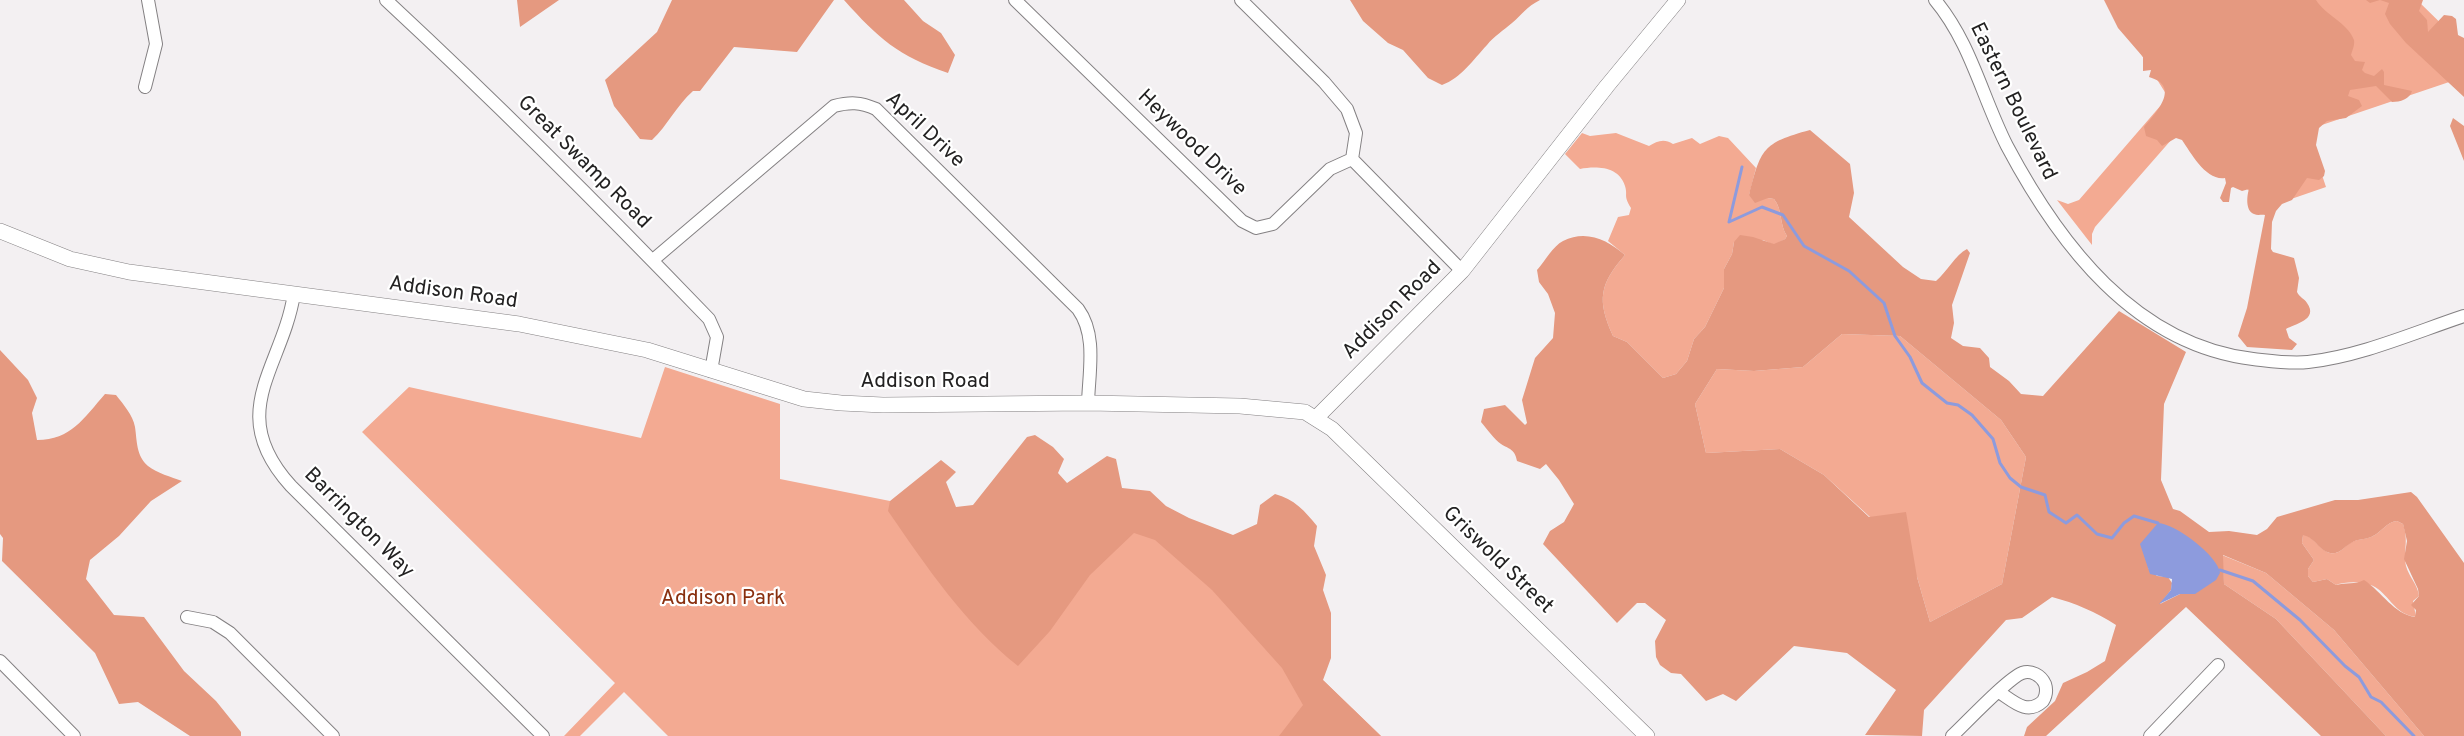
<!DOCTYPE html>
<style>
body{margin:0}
canvas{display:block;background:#f3f0f2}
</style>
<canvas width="2464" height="736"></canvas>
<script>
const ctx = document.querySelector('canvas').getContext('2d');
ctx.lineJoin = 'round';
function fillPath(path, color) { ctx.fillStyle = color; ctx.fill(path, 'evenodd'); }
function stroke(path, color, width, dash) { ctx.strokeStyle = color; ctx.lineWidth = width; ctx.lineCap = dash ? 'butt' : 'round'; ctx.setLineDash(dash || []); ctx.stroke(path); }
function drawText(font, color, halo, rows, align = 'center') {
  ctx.font = font + ' Overpass,sans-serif'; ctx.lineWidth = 4.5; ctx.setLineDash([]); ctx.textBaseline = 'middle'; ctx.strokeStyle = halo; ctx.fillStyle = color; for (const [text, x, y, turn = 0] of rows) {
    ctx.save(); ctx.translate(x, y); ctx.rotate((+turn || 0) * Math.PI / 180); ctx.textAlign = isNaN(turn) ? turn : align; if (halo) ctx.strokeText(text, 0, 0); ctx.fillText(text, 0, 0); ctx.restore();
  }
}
const green = new Path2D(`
 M 2107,0 L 2417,0 L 2464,46 L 2464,77 L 2307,130 L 2326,187 L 2268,207 L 2179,131 L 2095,227 L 2092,234 L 2092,245 L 2057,200 L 2068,204 L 2079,200 L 2168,97 Z
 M 1582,133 L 1590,136 L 1616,133 L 1649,146 C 1657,141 1664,138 1673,144 L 1692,138 L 1700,144 L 1719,136 L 1728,138 L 1756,168 L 1749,195 L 1774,199 C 1783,210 1779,224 1787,236 L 1785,239 L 1774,245 L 1763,240 L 1734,242 L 1732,254 L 1724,269 L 1724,288 L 1705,327 L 1694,339 L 1687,361 L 1676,374 L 1663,378 L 1627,342 L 1613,336 C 1597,300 1599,285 1625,255 L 1608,241 L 1618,217 L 1629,215 L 1631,208 C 1623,195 1628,196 1625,186 C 1619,166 1596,166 1580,169 L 1565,154 Z
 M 1842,334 L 1900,336 L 2001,420 L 2026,457 L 2002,584 L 1930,622 L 1917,577 L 1870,517 L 1824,475 L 1780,449 L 1706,453 L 1695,404 L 1717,369 L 1754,371 L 1803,367 Z
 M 665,367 L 780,404 L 780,479 L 890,501 L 944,554 L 1142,506 L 1381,736 L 668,736 L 624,692 L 580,736 L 564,736 L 615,683 L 362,432 L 409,387 L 641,438 Z
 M 2397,521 L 2403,524 C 2409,542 2403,550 2406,566 C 2409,577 2418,585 2419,596 L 2413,601 L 2416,617 C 2396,614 2392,600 2378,589 C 2367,581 2347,581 2336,585 L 2327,579 L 2313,582 L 2308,576 L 2308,569 L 2314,560 L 2302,543 L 2303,534 C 2317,539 2318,549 2330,553 C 2339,555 2344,547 2350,543 C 2358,538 2366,540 2373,536 C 2382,532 2386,522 2397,521 Z
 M 2222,555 L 2266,573 L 2334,630 L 2424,736 L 2386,736 L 2276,619 L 2224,584 Z`);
const forest = new Path2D(`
 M 517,0 L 559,0 L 520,27 Z
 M 672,0 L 834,0 L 797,52 L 734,47 L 700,91 L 693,91 C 676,106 668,125 652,140 L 640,139 L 614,106 L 605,80 L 657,32 Z
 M 844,0 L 904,0 L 923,21 L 941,33 L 955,55 L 948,73 C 898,56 878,38 844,0 Z
 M 1350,0 L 1540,0 C 1526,7 1523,14 1512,23 C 1503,31 1494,36 1487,45 C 1473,60 1461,78 1442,85 L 1428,78 L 1403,50 L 1388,43 L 1363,21 Z
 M 2104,0 L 2316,0 C 2325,15 2348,23 2354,40 C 2355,45 2352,51 2351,55 L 2355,61 L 2365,62 L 2362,70 L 2365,73 L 2374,76 L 2382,69 L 2384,72 L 2384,85 L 2412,91 C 2410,99 2400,102 2392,102 L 2376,86 L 2350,90 L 2348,96 L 2359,100 L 2362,106 L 2346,118 L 2327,121 L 2319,128 L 2316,145 L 2325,171 L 2324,176 L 2319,180 L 2307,178 L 2292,200 L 2282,204 L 2276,211 L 2272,222 L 2271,249 L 2273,252 L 2294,258 L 2299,278 L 2297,292 C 2300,298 2304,298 2307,303 C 2319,320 2294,324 2286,329 L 2289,338 L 2297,344 L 2292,350 L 2247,347 L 2238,336 L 2247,308 L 2265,215 C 2262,214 2258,216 2254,214 C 2245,211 2247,195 2249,189 L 2242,191 L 2233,187 L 2231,188 L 2229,202 L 2223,202 L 2220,198 L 2226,183 L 2225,178 C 2206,181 2191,153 2182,140 L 2176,138 L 2162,146 L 2157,140 L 2146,136 L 2144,127 C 2157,112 2181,86 2149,77 L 2151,70 L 2143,71 L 2143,57 L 2118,28 Z
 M 2366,0 L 2423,0 L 2419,11 L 2427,20 L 2428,32 L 2444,15 L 2452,16 L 2456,19 L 2458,35 L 2464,38 L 2464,97 L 2406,43 L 2390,24 L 2385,14 L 2389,3 L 2380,0 L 2370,3 Z
 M 2453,118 L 2464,126 L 2464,161 L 2450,126 Z
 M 1810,130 L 1850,164 L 1854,193 L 1849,217 L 1903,267 L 1921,279 L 1936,281 C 1946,273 1956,254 1967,249 L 1970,253 L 1952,305 L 1954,323 L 1951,338 L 1963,346 L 1980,348 L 1989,358 L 1990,367 L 2009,381 L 2021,394 L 2043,396 L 2119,311 L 2186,352 L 2164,404 L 2161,480 L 2173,509 L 2180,511 L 2209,532 L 2229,531 L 2257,535 L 2267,529 L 2277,517 L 2335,500 L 2358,500 L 2411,492 L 2417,497 L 2464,563 L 2464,736 L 2424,736 L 2334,630 L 2266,573 L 2223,555 L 2224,584 L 2276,619 L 2386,736 L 2321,736 L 2186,607 L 2046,736 L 2024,736 L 2027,727 L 2055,701 L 2063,683 L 2087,672 L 2105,661 L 2116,625 C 2096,612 2075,603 2052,597 L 2022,618 L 2006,620 L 1924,710 L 1922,736 L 1865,735 L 1896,690 L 1847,653 L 1794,646 L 1736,701 L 1723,694 L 1706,701 L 1681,674 L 1671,673 L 1660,665 L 1656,657 L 1655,641 L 1666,620 L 1645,603 L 1637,603 L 1617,623 L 1543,544 L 1550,531 L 1564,522 L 1574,504 L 1559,480 L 1546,464 L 1540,469 L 1517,461 C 1515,449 1509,449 1501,444 C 1494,439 1487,429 1481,422 L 1484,409 L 1505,405 L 1525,425 L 1527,423 L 1522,400 L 1535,358 L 1553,338 L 1555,313 L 1548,294 L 1539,282 L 1537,270 C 1545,261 1553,246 1563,241 C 1586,229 1608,240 1625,255 C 1599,285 1597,300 1613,336 L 1627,342 L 1663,378 L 1676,374 L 1687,361 L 1694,339 L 1705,327 L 1724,288 L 1724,269 L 1732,254 L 1734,242 L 1740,235 L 1753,237 L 1774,244 L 1785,239 L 1787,236 C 1779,224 1783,210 1774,199 L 1768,198 L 1755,203 L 1749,195 C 1761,149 1762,143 1810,130 ZM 1842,334 L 1900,336 L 2001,420 L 2026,457 L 2002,584 L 1930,622 L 1917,577 L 1906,512 L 1869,517 L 1824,475 L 1780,449 L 1706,453 L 1695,404 L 1717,369 L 1754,371 L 1803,367 ZM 2397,521 L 2403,524 L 2407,541 L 2404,559 L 2418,589 L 2419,596 L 2411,605 L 2416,610 L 2415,617 C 2394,614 2382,592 2364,580 C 2355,585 2346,582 2336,585 L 2327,579 L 2313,582 L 2308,576 L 2308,569 L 2314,560 L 2302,543 L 2303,535 C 2316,538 2318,550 2330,553 C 2339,555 2344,547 2351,543 C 2358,538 2367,540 2373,536 C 2382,532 2386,522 2397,521 ZM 2158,523 L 2195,594 L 2180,594 L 2160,604 L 2171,590 L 2172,583 L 2168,577 L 2157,576 L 2148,568 Z
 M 0,350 L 28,380 L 37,398 L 32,413 L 37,440 C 71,440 84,418 105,394 L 116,395 C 123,404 133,415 135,427 C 137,440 136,456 148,466 C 157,473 171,477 182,481 L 151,501 L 119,536 L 90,560 L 86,579 L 114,615 L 144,617 L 184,671 L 216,701 L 241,732 L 241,736 L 190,736 L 138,702 L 119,704 L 95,653 L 2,561 L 3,538 L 0,534 Z
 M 1035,435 L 1053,447 L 1064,459 L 1058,473 L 1067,483 L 1107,456 L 1116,459 L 1122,488 L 1150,491 L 1166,506 L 1189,518 L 1233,535 L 1257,524 L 1260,505 L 1275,494 C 1294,499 1305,511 1317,526 L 1314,546 L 1326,575 L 1323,590 L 1331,613 L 1331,658 L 1323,680 L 1381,736 L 1279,736 L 1303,705 L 1282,668 L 1212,590 L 1155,540 L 1134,533 L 1090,575 L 1050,631 L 1018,666 C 965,624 926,566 888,511 L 890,501 L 941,460 L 956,472 L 946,482 L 956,507 L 973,505 L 1027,437 Z`);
const water = new Path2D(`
 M 2158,523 C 2176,524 2218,556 2220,573 L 2216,580 L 2195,594 L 2180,594 L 2159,604 L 2171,590 L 2172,579 L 2150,574 L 2140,544 Z`);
const stream = new Path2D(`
 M 1742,167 L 1729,222 L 1762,207 L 1783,215 L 1804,246 L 1849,271 L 1884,303 L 1895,336 L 1910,357 L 1922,383 L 1947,403 L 1958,405 L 1972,415 L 1993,439 L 2000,463 L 2010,478 L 2021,487 L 2045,495 L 2049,512 L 2066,523 L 2077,515 L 2097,534 L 2112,538 L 2124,523 L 2134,516 L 2158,523
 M 2220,570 L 2253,581 L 2300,620 L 2345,666 L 2359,677 L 2371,697 L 2381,702 L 2414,736`);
const minor = new Path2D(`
 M 386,0 C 497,103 604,210 709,319 L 717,337 L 711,371
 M 1015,0 L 1242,221 L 1256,228 L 1273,224 L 1330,169 L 1352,159
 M 1241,0 L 1324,82 L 1347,109 L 1356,133 L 1352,159 L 1462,271
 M 1935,0 C 1971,43 1982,97 2007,146 C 2059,244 2135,345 2253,359 C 2271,361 2290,364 2308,362 C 2361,356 2413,333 2464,316
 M 145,87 L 156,44 L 148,0
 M 653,260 L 834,106 C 850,102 860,102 876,109 L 1078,309 C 1097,335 1089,371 1088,403
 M 294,294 C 282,369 224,412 291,486 L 543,736
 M 187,617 L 213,622 L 230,633 L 333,736
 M 0,661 L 74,736
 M 1952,736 C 1966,723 2007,679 2022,673 C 2031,670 2041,675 2045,684 C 2047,690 2046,696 2043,701 C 2027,716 2013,701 1999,692
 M 2150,736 L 2218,665`);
const major = new Path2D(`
 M 0,231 L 70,259 L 129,272 L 519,324 L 647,350 L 804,399 L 841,403 L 883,405 L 1088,403 L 1240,406 L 1305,412 L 1332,429 L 1647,736
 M 1317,417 L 1462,271 L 1607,86 L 1678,0`);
const streetNames = [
 ["Eastern Boulevard",2012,102,64],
 ["April Drive",924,131,43],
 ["Heywood Drive",1191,144,44],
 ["Great Swamp Road",583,163,45],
 ["Addison Road",453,294,8],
 ["Addison Road",1393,311,-45],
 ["Addison Road",925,383],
 ["Barrington Way",358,524,45],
 ["Griswold Street",1497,561,44]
];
const parkNames = [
 ["Addison Park",723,600]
];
fillPath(green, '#f3aa92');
fillPath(forest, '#e59980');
fillPath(water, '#8d9bdd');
stroke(stream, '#8d9bdd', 3);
stroke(minor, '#848183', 14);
stroke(major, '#848183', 16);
stroke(minor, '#fff', 12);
stroke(major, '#fff', 15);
drawText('21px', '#232222', '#fff', streetNames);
drawText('21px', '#89300f', '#fff', parkNames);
</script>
